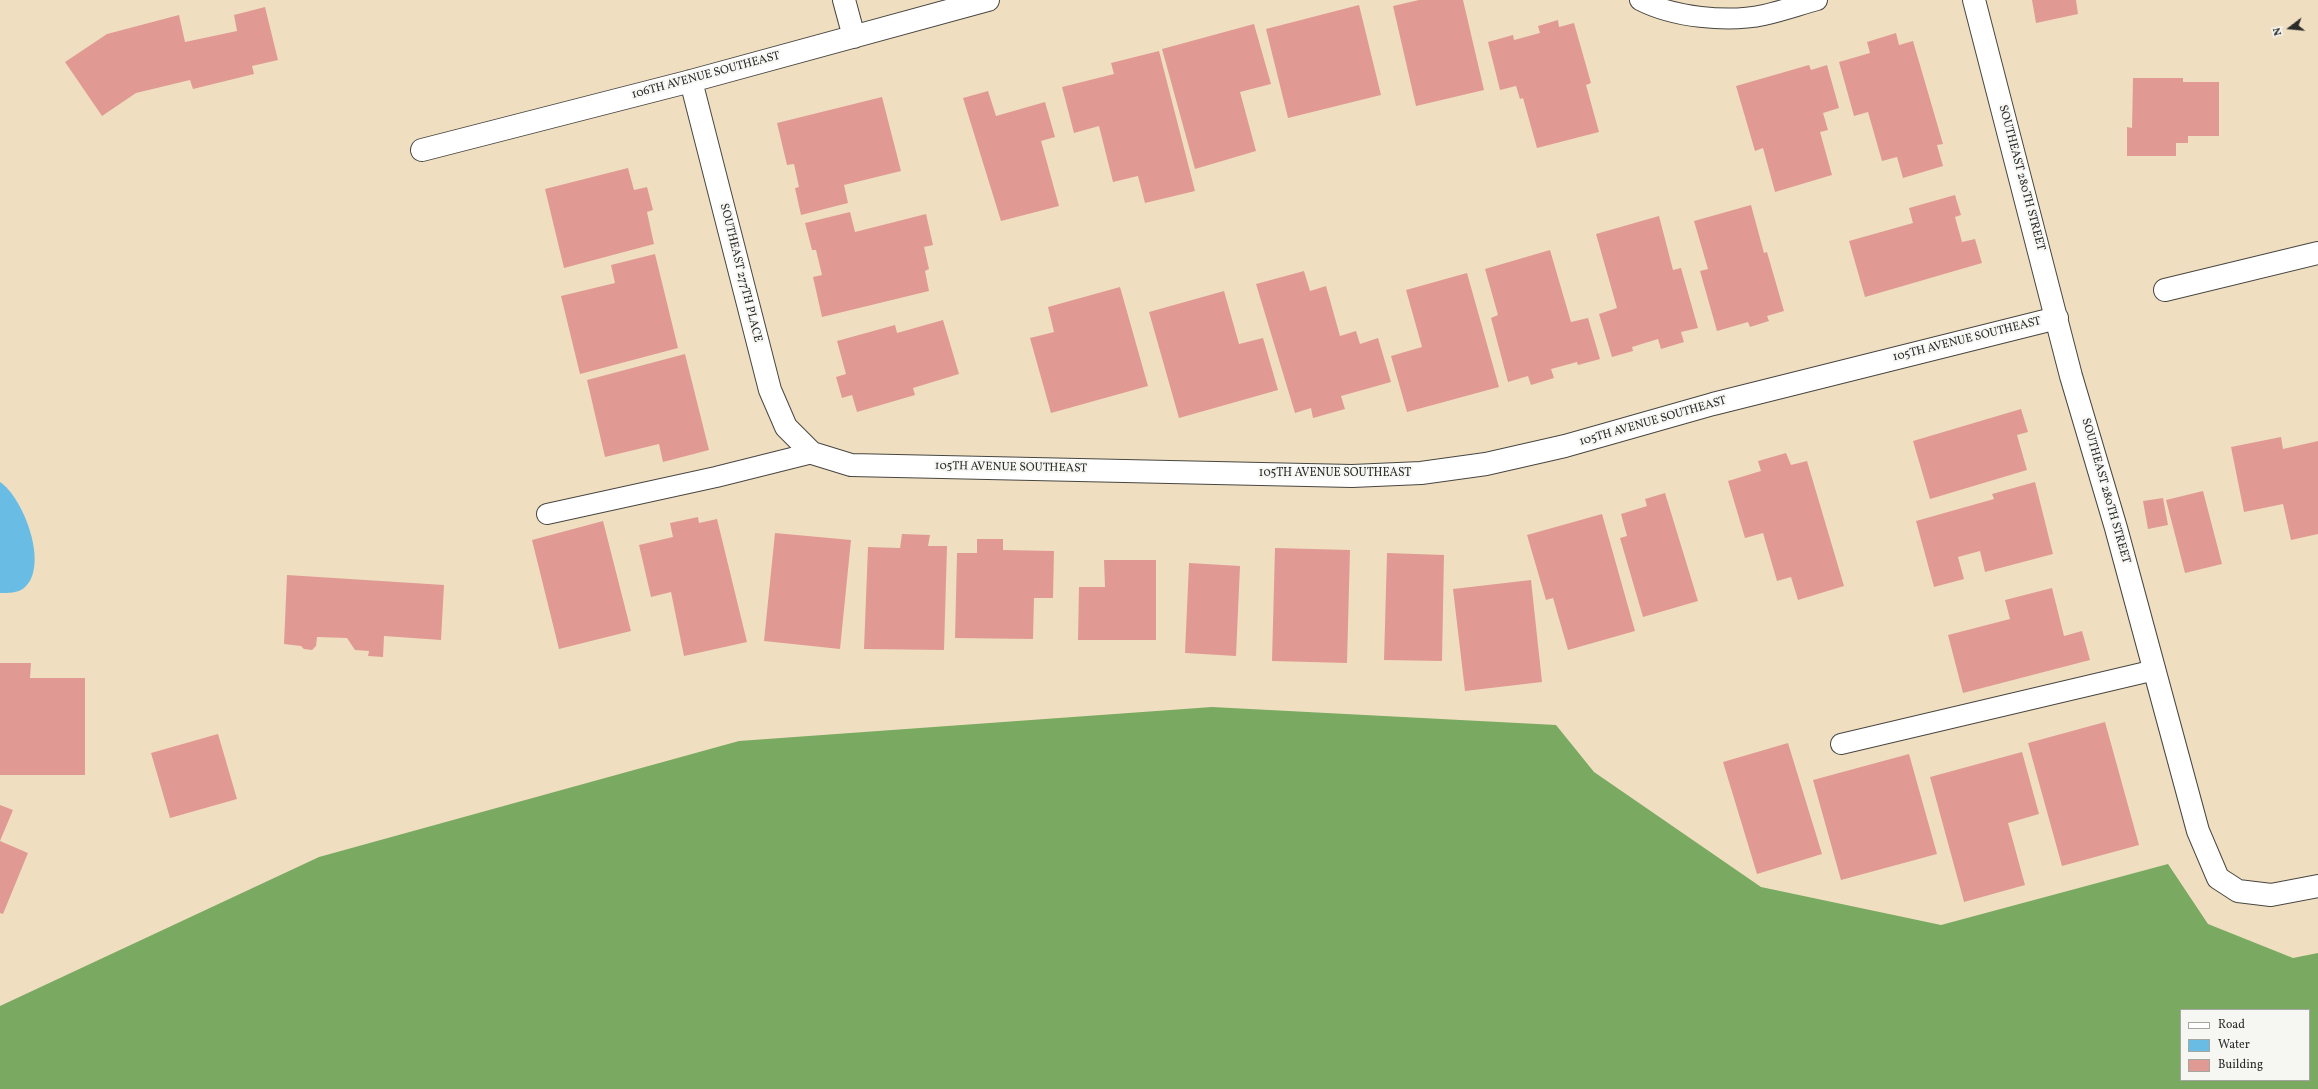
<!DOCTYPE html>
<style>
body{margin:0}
#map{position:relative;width:2318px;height:1089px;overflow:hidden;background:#efdfc0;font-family:Vollkorn,serif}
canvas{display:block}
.legend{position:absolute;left:2180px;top:1009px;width:130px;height:72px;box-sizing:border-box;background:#f6f6f2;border:1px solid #a5a5a2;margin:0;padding:5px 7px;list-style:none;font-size:12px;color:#2b2b2b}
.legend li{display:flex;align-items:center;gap:8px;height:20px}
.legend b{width:20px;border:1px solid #a5a5a2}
.north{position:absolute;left:2270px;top:8px;width:40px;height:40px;-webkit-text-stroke:3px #f6f6f2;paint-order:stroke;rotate:254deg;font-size:11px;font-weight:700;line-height:16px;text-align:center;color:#2b2b2b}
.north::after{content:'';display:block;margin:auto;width:14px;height:18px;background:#2b2b2b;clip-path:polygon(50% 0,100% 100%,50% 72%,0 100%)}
</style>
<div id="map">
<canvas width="2318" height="1089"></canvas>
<ul class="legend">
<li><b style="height:5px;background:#fff"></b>Road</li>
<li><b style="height:11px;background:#69bde5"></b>Water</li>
<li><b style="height:11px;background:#e09a93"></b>Building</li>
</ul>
<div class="north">N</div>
</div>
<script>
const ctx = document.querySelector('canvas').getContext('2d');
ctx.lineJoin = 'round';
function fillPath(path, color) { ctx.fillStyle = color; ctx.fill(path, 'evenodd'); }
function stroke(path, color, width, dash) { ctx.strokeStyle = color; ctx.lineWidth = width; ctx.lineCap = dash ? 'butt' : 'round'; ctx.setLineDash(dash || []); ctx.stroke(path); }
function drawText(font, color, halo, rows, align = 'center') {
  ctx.font = font + ' Vollkorn,serif'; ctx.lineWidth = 4; ctx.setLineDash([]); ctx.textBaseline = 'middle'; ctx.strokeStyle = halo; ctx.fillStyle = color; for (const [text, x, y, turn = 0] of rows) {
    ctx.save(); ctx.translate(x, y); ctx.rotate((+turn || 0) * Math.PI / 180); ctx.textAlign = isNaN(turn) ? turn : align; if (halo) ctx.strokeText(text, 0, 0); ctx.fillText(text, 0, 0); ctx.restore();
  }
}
const forest = new Path2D(`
 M 1212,707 L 1556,725 L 1594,772 L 1761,887 L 1941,925 L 2168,864 L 2208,924 L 2293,958 L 2318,953 L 2318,1089 L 0,1089 L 0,1006 L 319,857 L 739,741 ZM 2181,1010 L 2309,1010 L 2309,1080 L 2181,1080 Z`);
const water = new Path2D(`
 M 0,482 C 23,497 50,566 24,588 C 18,593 8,593 0,593 Z`);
const building = new Path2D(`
 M 1419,0 L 1463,0 L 1484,90 L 1416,106 L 1393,6 Z
 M 2032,0 L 2076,0 L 2078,14 L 2036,23 Z
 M 1359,5 L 1381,95 L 1288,118 L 1266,29 Z
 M 265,7 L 278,60 L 252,66 L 254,74 L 193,89 L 190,80 L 136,93 L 102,116 L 65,62 L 107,34 L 179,15 L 185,42 L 237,31 L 234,15 Z
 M 1558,20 L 1559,27 L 1574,23 L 1591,83 L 1586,85 L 1599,132 L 1537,148 L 1523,98 L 1520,99 L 1516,86 L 1500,90 L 1488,42 L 1513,35 L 1514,40 L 1540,33 L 1538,26 Z
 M 1254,24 L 1271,84 L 1240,92 L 1256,151 L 1195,169 L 1162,49 Z
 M 1896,33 L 1899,45 L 1913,41 L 1943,144 L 1937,145 L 1943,166 L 1903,178 L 1897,157 L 1882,161 L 1868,112 L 1854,116 L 1839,62 L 1870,53 L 1867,42 Z
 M 1159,51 L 1195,191 L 1145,203 L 1138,176 L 1113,182 L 1099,126 L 1074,133 L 1062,87 L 1114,74 L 1111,63 Z
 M 1809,65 L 1811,70 L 1827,65 L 1839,108 L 1823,113 L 1828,130 L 1820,132 L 1832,175 L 1775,192 L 1763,148 L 1755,151 L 1736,86 Z
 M 2133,78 L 2183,78 L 2183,82 L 2219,82 L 2219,136 L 2188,136 L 2188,143 L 2176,143 L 2176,156 L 2127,156 L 2127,127 L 2132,128 Z
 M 988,91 L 996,116 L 1045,102 L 1055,137 L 1041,141 L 1059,206 L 1001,221 L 963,98 Z
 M 882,97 L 901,171 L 844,185 L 848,203 L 801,215 L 795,188 L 799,187 L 794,164 L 787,165 L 777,123 Z
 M 628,168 L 634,190 L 647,187 L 653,210 L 647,212 L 654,244 L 564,268 L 545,189 Z
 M 1955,195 L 1961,215 L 1955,217 L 1962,242 L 1975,239 L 1982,263 L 1865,297 L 1849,241 L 1913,223 L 1909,208 Z
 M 1751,205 L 1764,253 L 1767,252 L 1784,311 L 1767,316 L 1769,321 L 1750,327 L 1748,322 L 1717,331 L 1700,271 L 1708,269 L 1694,221 Z
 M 850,212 L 855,232 L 926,214 L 933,245 L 924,247 L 929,269 L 925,271 L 929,291 L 822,317 L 813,277 L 822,275 L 816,250 L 812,250 L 805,223 Z
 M 1659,216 L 1673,270 L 1681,268 L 1698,328 L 1681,332 L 1684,342 L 1661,349 L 1658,339 L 1632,347 L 1633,351 L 1612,357 L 1599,314 L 1617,308 L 1596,234 Z
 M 1550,250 L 1571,322 L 1588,318 L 1600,359 L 1578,365 L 1577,362 L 1551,369 L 1554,378 L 1531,385 L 1528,376 L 1508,382 L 1491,318 L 1498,315 L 1485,269 Z
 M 655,254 L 678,348 L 580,374 L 561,296 L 615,283 L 611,265 Z
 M 1304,271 L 1310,291 L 1326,286 L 1340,336 L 1356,331 L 1360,344 L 1378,338 L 1391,382 L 1341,396 L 1345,409 L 1313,418 L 1311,408 L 1295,413 L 1256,284 Z
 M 1467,273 L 1499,387 L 1407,412 L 1391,356 L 1422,347 L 1406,290 Z
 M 1120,287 L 1148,386 L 1051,413 L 1030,338 L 1054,332 L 1048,307 Z
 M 1224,291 L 1239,344 L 1263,338 L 1278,390 L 1179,418 L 1149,312 Z
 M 943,320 L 959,374 L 913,388 L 915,395 L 857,412 L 852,395 L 842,398 L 836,377 L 846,374 L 837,341 L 895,325 L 897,333 Z
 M 685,354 L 709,450 L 663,462 L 659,444 L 605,457 L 587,380 Z
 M 2021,409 L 2028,432 L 2017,435 L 2027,470 L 1930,499 L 1913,441 Z
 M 2281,437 L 2283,449 L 2318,441 L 2318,534 L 2291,540 L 2283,504 L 2244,512 L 2231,447 Z
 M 1786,453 L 1791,465 L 1807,461 L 1844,586 L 1798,600 L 1791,577 L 1777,581 L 1763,533 L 1745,538 L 1728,481 L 1761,471 L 1758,461 Z
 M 2035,482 L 2053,554 L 1985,572 L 1980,551 L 1958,557 L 1964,579 L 1934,587 L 1916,521 L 1994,499 L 1992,494 Z
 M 2203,491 L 2222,564 L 2185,573 L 2166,500 Z
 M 1665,493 L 1698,601 L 1643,617 L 1620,538 L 1627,536 L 1621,514 L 1647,506 L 1645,499 Z
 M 2163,498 L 2168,525 L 2148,529 L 2143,501 Z
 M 1602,514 L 1635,631 L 1568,650 L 1553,598 L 1546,600 L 1527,535 Z
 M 698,517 L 699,523 L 717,519 L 747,642 L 684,656 L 671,592 L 651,597 L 639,545 L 673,537 L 670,523 Z
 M 603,521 L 631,631 L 559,649 L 532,540 Z
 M 775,533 L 851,540 L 840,649 L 764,641 Z
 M 902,534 L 930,535 L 928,546 L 947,546 L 944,650 L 864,649 L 868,547 L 900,548 Z
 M 977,539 L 1003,539 L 1003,550 L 1054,551 L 1053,598 L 1034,598 L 1033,639 L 955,638 L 957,553 L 977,553 Z
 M 1275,548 L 1350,550 L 1347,663 L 1272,661 Z
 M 1387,553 L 1444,555 L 1442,661 L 1384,660 Z
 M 1104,560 L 1156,560 L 1156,640 L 1078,640 L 1079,587 L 1105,587 Z
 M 1189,563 L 1240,566 L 1236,656 L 1185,653 Z
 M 287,575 L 444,585 L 441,640 L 384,636 L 383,657 L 368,656 L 369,651 L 355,650 L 347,638 L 317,637 L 316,646 L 312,650 L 304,649 L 301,646 L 284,644 Z
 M 1531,580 L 1542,682 L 1465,691 L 1453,589 Z
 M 2052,588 L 2064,636 L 2082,631 L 2090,660 L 1963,693 L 1948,635 L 2010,619 L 2005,600 Z
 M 0,663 L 31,663 L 30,678 L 85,678 L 85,775 L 0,775 Z
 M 2105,722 L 2139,845 L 2062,866 L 2028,743 Z
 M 218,734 L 237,799 L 170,818 L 151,753 Z
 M 1788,743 L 1822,854 L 1757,874 L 1723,762 Z
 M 2022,752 L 2039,814 L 2008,823 L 2025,885 L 1964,902 L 1930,777 Z
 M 1909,754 L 1937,854 L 1841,880 L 1813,780 Z
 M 0,805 L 13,810 L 0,841 L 28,853 L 3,914 L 0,913 Z`);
const service = new Path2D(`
 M 1640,0 C 1673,17 1727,23 1764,15 C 1782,11 1799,5 1817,0
 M 547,514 L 716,477 L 812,453
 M 1841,744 L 2155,670`);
const minor = new Path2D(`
 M 844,0 L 854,37
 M 1974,0 L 2071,376 L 2116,528 L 2198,831 L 2218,878 L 2238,891 L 2271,895 L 2318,886
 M 691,81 L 770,390 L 786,427 L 812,453 L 851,465 L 1352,476 L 1421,473 L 1486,464 L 1565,446 L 1713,404 L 2057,318
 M 422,150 L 691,81 L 988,0
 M 2165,290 L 2318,253`);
const streetNames = [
 ["106TH AVENUE SOUTHEAST",706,76,-15],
 ["SOUTHEAST 280TH STREET",2021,178,75],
 ["SOUTHEAST 277TH PLACE",740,273,76],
 ["105TH AVENUE SOUTHEAST",1967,340,-14],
 ["105TH AVENUE SOUTHEAST",1653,422,-16],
 ["105TH AVENUE SOUTHEAST",1011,468,1],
 ["105TH AVENUE SOUTHEAST",1335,474],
 ["SOUTHEAST 280TH STREET",2105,491,74]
];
fillPath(forest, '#7aa962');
fillPath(water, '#69bde5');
fillPath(building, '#e09a93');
stroke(service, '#484641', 22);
stroke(minor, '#484641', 24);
stroke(service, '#fff', 20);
stroke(minor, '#fff', 22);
drawText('12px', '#2b2b2b', '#f6f6f2', streetNames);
</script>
